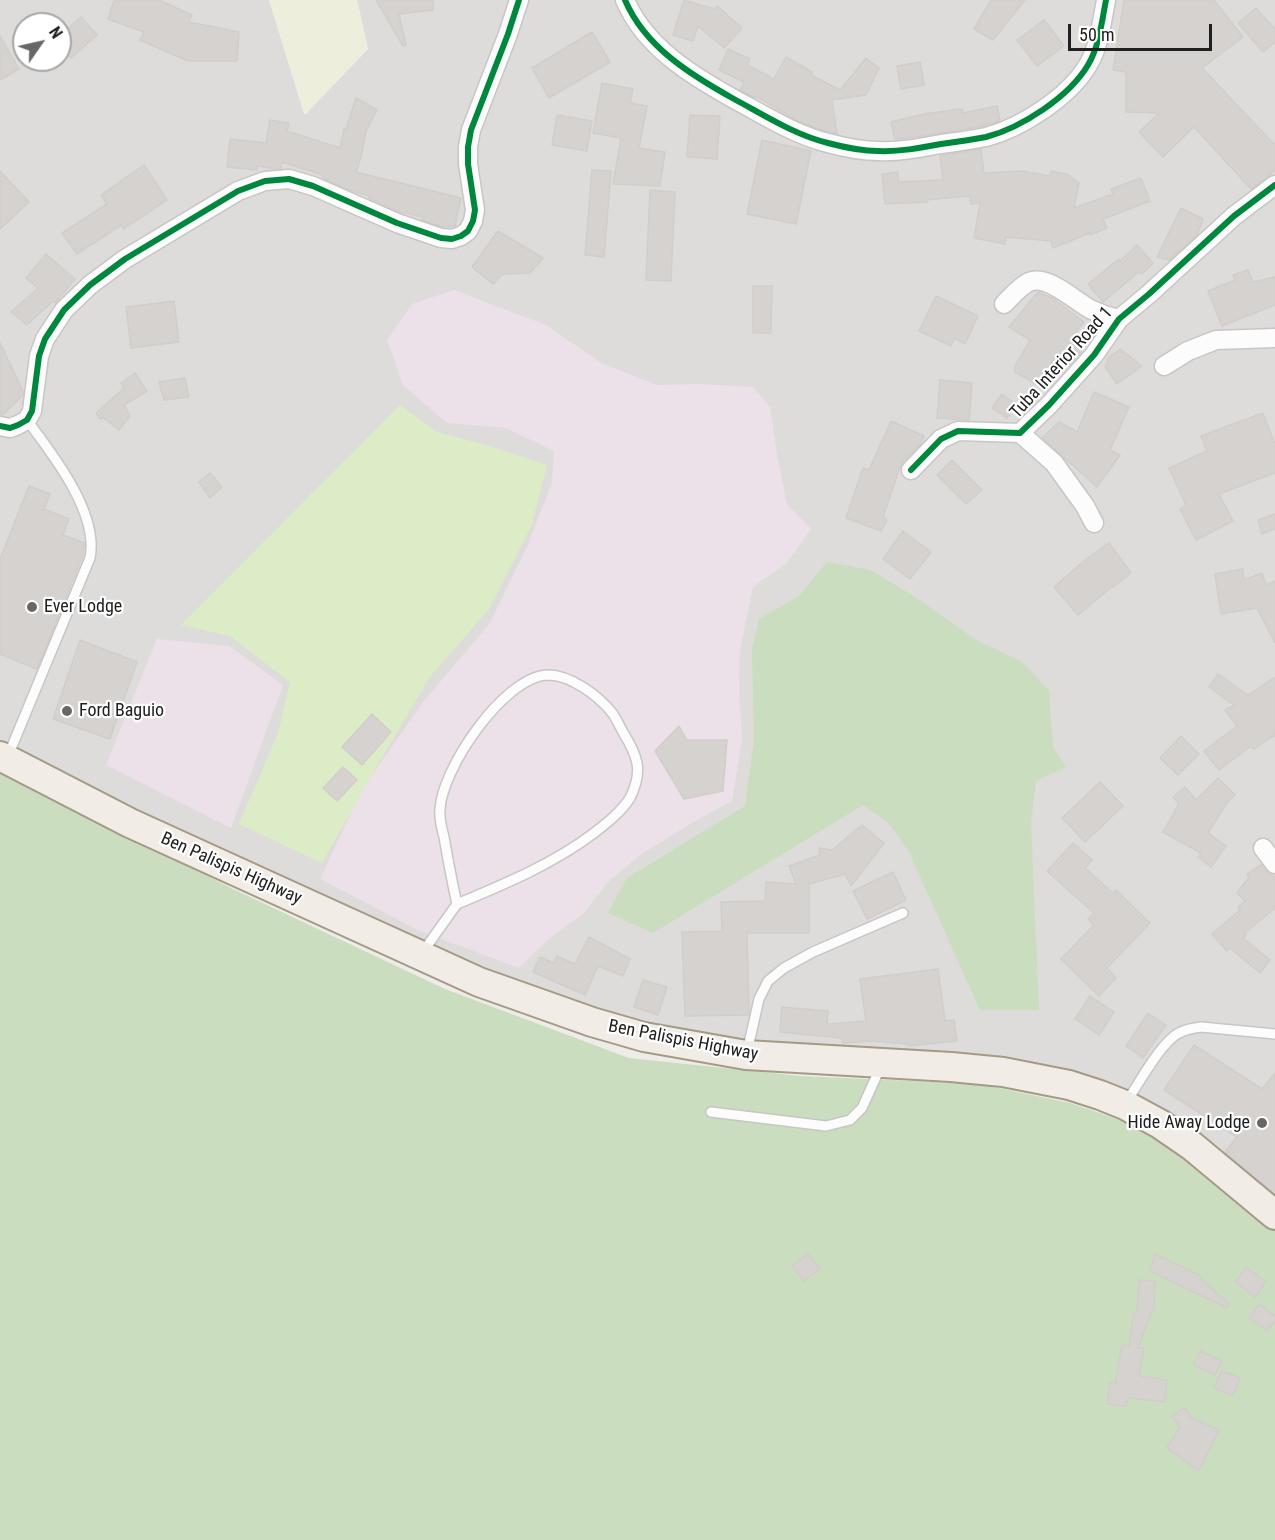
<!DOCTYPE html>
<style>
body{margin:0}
#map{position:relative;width:1275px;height:1540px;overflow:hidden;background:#eeece9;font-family:"Roboto Condensed",sans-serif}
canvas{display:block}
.north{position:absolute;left:12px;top:12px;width:60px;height:60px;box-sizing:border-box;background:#fff;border:2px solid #a6a6a6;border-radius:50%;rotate:56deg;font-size:16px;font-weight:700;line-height:24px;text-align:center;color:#202020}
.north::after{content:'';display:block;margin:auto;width:21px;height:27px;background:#686766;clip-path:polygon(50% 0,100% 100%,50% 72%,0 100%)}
.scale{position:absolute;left:1068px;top:24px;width:144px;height:27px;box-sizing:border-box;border:3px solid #202020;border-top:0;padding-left:8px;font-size:18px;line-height:21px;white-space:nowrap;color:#202020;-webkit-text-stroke:4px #fff;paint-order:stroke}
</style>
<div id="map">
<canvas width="1275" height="1540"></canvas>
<div class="north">N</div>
<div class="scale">50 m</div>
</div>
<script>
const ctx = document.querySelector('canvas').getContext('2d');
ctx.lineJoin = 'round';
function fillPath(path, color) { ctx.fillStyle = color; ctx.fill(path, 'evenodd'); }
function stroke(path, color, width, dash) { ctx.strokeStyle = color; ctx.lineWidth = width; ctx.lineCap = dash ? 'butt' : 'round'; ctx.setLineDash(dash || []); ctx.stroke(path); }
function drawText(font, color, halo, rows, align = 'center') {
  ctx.font = font + ' "Roboto Condensed",sans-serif'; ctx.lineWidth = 4.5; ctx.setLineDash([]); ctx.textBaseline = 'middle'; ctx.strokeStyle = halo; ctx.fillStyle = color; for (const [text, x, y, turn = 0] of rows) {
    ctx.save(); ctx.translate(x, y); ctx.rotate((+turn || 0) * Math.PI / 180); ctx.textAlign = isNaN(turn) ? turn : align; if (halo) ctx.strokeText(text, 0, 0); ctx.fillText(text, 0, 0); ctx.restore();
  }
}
const residential = new Path2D(`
 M 0,0 L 269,0 L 304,114 L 368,49 L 357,0 L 1275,0 L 1275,1215 L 1125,1105 L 592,1022 L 0,756 ZM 24,24 L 60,24 L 60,60 L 24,60 Z`);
const industrial = new Path2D(`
 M 454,290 L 546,325 L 603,364 L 657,385 L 697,384 L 753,387 L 770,407 L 777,454 L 787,504 L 811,529 L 787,563 L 753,587 L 740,650 L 739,690 L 742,739 L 732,801 L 695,821 L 643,853 L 609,881 L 583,914 L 551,937 L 519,968 L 418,930 L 320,879 L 362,789 L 424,701 L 490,623 L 526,549 L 552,483 L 554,451 L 506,428 L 447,423 L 403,385 L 387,340 L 412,304 Z
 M 157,639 L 229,646 L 283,685 L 231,828 L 106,765 Z`);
const farmland = new Path2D(`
 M 269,0 L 357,0 L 368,49 L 305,115 Z`);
const grass = new Path2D(`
 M 400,405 L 437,432 L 486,445 L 547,465 L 531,527 L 489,609 L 429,678 L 370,778 L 322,863 L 239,824 L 278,733 L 290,682 L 230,636 L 181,625 Z`);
const forest = new Path2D(`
 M 827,562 L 871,570 L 915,597 L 978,641 L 1021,661 L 1049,690 L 1053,747 L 1066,767 L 1036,781 L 1031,822 L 1039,1010 L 980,1010 L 909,852 L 889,823 L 863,805 L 653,933 L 608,913 L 627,878 L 745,806 L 754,740 L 752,649 L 759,619 L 799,596 Z
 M 0,759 L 133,836 L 231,888 L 445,989 L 629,1058 L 800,1076 L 980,1084 L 1070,1103 L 1144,1128 L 1275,1227 L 1275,1540 L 0,1540 Z`);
const building = new Path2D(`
 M 114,0 L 159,0 L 192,15 L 189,22 L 239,32 L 237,61 L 188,61 L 140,40 L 144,32 L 108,19 Z
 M 376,0 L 433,0 L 433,10 L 399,14 L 406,45 L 403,46 Z
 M 684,0 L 714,9 L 717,6 L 742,28 L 724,48 L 698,26 L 693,41 L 673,35 Z
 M 991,0 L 1025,0 L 993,40 L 974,29 Z
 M 1124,0 L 1214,0 L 1243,37 L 1202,68 L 1275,145 L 1275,170 L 1270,175 L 1251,189 L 1194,127 L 1163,157 L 1139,132 L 1159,113 L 1126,112 L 1126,72 L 1113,70 Z
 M 1256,8 L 1275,29 L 1275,42 L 1263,52 L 1238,23 Z
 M 81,17 L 97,35 L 71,58 L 60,46 L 60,35 Z
 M 1044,20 L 1064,46 L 1037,66 L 1017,40 Z
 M 592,32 L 610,62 L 549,98 L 532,68 Z
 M 0,36 L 19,69 L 0,80 Z
 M 728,49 L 750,59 L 747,65 L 774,79 L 786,57 L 812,72 L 811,75 L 840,90 L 866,58 L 879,68 L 866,95 L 832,100 L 837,134 L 819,129 L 796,120 L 756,96 L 755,98 L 740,90 L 744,82 L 719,70 Z
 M 920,62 L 924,85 L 901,89 L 897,66 Z
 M 602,83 L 633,89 L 630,103 L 647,106 L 639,148 L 665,152 L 660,186 L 613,184 L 621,138 L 593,133 Z
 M 356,98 L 377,110 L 366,131 L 361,157 L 356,172 L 461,198 L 455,226 L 443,227 L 422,220 L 423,217 L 397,211 L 369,198 L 369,196 L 347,189 L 323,178 L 323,175 L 282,162 L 281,168 L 276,169 L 257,166 L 257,170 L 227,167 L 230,139 L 266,143 L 270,120 L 289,123 L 287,131 L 340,148 L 344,129 L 346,129 Z
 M 997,106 L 1000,120 L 996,122 L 978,127 L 916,137 L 895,139 L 891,122 L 924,114 L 962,109 L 963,113 Z
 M 557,115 L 592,121 L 587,151 L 552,145 Z
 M 690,115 L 720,116 L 717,159 L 687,157 Z
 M 762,140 L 811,151 L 796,224 L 747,214 Z
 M 981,149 L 984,173 L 1021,171 L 1050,176 L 1051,171 L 1067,174 L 1079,183 L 1074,208 L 1113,194 L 1111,189 L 1141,178 L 1150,201 L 1103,219 L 1107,228 L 1090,235 L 1090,233 L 1053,248 L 1051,241 L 1006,237 L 1005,244 L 974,238 L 980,203 L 971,204 L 970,196 L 926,200 L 927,202 L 885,204 L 882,174 L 898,172 L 898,182 L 943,180 L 940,156 Z
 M 144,165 L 167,200 L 124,229 L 121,225 L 77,254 L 62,233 L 107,204 L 101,195 Z
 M 592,170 L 611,171 L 604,257 L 585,255 Z
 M 0,171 L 29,202 L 0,229 Z
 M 650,190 L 675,192 L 671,281 L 646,280 Z
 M 1181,208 L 1203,219 L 1197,235 L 1169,260 L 1157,257 Z
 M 498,231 L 543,258 L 530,273 L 503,274 L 493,284 L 472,267 Z
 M 1137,245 L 1153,263 L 1142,274 L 1139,272 L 1103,302 L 1088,284 L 1119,259 L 1120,261 Z
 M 46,254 L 75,279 L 55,303 L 53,301 L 27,325 L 11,312 L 38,288 L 26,278 Z
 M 1248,270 L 1253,282 L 1275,277 L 1275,305 L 1222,326 L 1208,291 L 1235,280 L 1233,275 Z
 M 753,286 L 772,286 L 771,333 L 753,333 Z
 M 1038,292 L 1054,299 L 1084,322 L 1070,339 L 1082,351 L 1069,366 L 1055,357 L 1039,386 L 1015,372 L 1015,366 L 1030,340 L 1009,327 Z
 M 936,296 L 978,316 L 965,344 L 955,338 L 951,346 L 919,331 Z
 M 174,301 L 179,342 L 131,348 L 126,307 Z
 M 0,343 L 23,391 L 23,395 L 3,415 L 0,415 Z
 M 1120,349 L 1142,366 L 1117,384 L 1105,367 L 1109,357 Z
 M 135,373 L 147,391 L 124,405 L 130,416 L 119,430 L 105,419 L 104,417 L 100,419 L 96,413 L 124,388 L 121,383 Z
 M 185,378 L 189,397 L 164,400 L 159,382 Z
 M 940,380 L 972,383 L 969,420 L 937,418 Z
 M 1094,392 L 1129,407 L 1110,450 L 1120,455 L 1097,487 L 1042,438 L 1059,422 L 1077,432 Z
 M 1002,394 L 1017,405 L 1007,418 L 992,408 Z
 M 1263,413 L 1275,444 L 1275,473 L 1219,494 L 1233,521 L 1196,540 L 1180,509 L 1186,505 L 1169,468 L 1207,451 L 1201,436 Z
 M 891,421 L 924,436 L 920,445 L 903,461 L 900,467 L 883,517 L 887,520 L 881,531 L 846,518 L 863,468 L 869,470 Z
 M 952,460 L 982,490 L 966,504 L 937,475 Z
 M 210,473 L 222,487 L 210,498 L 199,482 Z
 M 29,486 L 50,494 L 44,509 L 69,519 L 63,535 L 84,543 L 83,555 L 37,669 L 0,654 L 0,559 Z
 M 1275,514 L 1275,529 L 1262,534 L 1258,520 Z
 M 903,531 L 931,552 L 910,579 L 883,559 Z
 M 1109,543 L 1131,573 L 1113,587 L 1113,586 L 1078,615 L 1054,587 L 1085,560 Z
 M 1243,569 L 1244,580 L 1262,573 L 1266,585 L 1275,581 L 1275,643 L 1257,608 L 1221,614 L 1215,574 Z
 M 80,640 L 137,662 L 110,739 L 53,719 Z
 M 1218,674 L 1248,695 L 1275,677 L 1275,735 L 1254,749 L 1251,746 L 1219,770 L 1204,751 L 1237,726 L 1225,710 L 1234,705 L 1209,687 Z
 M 372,714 L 391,732 L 362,765 L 342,747 Z
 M 679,726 L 687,740 L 727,740 L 723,791 L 684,799 L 655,751 Z
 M 1181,736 L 1199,754 L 1178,775 L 1160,758 Z
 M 343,767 L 357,780 L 337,801 L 323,788 Z
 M 1218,778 L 1235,795 L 1226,804 L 1208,833 L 1226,846 L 1211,867 L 1198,857 L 1201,853 L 1163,832 L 1179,804 L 1173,797 L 1185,787 L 1196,800 Z
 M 1100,782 L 1123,806 L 1085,842 L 1062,818 Z
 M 862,825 L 884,843 L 851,886 L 845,874 L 809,884 L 809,933 L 747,933 L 749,1015 L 685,1016 L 682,932 L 722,931 L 721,902 L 765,901 L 766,882 L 796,884 L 789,866 L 820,855 L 819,848 L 832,850 Z
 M 1073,843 L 1092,860 L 1085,868 L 1113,893 L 1116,890 L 1150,923 L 1107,968 L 1116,978 L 1099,996 L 1061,959 L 1094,925 L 1088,919 L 1094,913 L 1047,871 Z
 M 1261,865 L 1266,871 L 1275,878 L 1275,908 L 1245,933 L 1246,935 L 1243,938 L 1270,960 L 1260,973 L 1230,948 L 1227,951 L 1212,934 L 1240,910 L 1238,907 L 1245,901 L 1237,893 L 1249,877 L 1247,874 Z
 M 893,872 L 906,900 L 867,919 L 853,891 Z
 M 589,937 L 630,959 L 623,976 L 598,966 L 585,995 L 533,972 L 540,957 L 554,963 L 557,956 L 575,964 Z
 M 938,969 L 945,1021 L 954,1020 L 957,1041 L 908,1046 L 908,1044 L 870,1041 L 843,1043 L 842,1038 L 780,1032 L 782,1007 L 828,1011 L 827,1024 L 866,1021 L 860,979 Z
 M 643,980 L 667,987 L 658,1015 L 634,1007 Z
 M 1090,996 L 1114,1012 L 1099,1035 L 1075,1019 Z
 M 1148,1013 L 1166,1025 L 1143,1058 L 1126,1046 Z
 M 1194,1045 L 1262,1089 L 1275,1073 L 1275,1194 L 1225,1152 L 1237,1137 L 1164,1090 Z
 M 808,1254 L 820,1269 L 804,1281 L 792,1266 Z
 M 1155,1254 L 1201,1276 L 1200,1278 L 1229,1304 L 1227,1308 L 1150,1271 Z
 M 1246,1267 L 1266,1282 L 1255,1297 L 1235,1282 Z
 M 1139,1280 L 1155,1281 L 1154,1305 L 1138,1348 L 1144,1348 L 1139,1376 L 1167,1380 L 1165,1402 L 1128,1398 L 1126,1406 L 1107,1404 L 1110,1383 L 1115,1384 L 1122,1345 L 1129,1346 L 1134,1312 L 1137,1312 Z
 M 1259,1304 L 1275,1316 L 1275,1321 L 1267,1331 L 1249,1318 Z
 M 1200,1351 L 1222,1361 L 1215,1375 L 1194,1365 Z
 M 1222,1371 L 1240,1378 L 1233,1396 L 1214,1388 Z
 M 1184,1407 L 1192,1418 L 1219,1430 L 1199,1471 L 1167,1448 L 1180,1427 L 1172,1417 Z`);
const service = new Path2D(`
 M 8,756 L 90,558 C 99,513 53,455 27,420
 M 422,953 L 457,904 C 452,882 448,860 444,837 C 442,829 439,819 440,810 C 441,770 504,676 548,675 C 571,675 599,696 613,714 C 617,720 620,727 624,734 C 629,742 635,753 637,763 C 639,774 635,788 630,798 C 621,812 607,823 594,833 C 553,864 505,884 457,904
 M 747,1052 L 759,999 L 768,981 L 784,968 L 813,952 L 903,913
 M 1126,1103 C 1137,1086 1161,1042 1179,1033 C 1186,1029 1193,1028 1201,1027 L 1275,1034
 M 711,1112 L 826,1126 L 850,1120 L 862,1108 L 881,1066`);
const minor = new Path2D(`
 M 625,0 C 645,47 691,75 734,99 C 764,115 795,135 828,143 C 843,147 863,151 878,151 C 899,152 920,148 941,144 C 956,142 971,140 986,137 C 1021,128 1069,97 1088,65 C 1099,47 1102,21 1106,0
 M 1004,304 C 1012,296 1020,286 1029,282 C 1048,274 1076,302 1092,310 C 1101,314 1110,317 1119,319
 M 1164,366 L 1188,351 L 1216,340 L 1275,338
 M 0,426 L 10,428 L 18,425 L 27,420 L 32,411 L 39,356 L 45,339 L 64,310 L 90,285 L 125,259 L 238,191 L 265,181 L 289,179 L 313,186 L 397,223 L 441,238 L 452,239 L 461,236 L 468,231 L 473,221 L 475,210 L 468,164 L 468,147 L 471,130 L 508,34 L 519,0
 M 1020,433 L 1054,463 L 1085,506 L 1094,523
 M 911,470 L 941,439 L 958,431 L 1020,433 L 1049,405 L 1094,355 L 1119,319 L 1149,294 L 1234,216 L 1275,185
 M 1263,848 L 1275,864`);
const primary = new Path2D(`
 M 0,756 L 130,823 L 479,982 L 592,1022 L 644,1037 L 746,1055 L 951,1067 L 1003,1072 L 1069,1085 L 1100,1095 L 1125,1105 L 1160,1124 L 1192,1146 L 1275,1215`);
const cycleway = new Path2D(`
 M 625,0 C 645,47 691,75 734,99 C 764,115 795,135 828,143 C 843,147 863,151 878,151 C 899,152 920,148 941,144 C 956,142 971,140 986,137 C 1021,128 1069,97 1088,65 C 1099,47 1102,21 1106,0
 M 0,426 L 10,428 L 18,425 L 27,420 L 32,411 L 39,356 L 45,339 L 64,310 L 90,285 L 125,259 L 238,191 L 265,181 L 289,179 L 313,186 L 397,223 L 441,238 L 452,239 L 461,236 L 468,231 L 473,221 L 475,210 L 468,164 L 468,147 L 471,130 L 508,34 L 519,0
 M 911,470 L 941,439 L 958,431 L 1020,433 L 1049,405 L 1094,355 L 1119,319 L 1149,294 L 1234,216 L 1275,185`);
const markers = [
 [32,607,6,"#686766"],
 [67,711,6,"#686766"],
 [1262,1123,6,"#686766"]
];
const streetNames = [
 ["Tuba Interior Road 1",1062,363,-48],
 ["Ben Palispis Highway",231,869,24],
 ["Ben Palispis Highway",683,1041,11]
];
const poiNames = [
 ["Ever Lodge",44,607],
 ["Ford Baguio",79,711],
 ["Hide Away Lodge",1250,1123,"right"]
];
fillPath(residential, '#dddcda');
fillPath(industrial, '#ece1e8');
fillPath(farmland, '#eeeedc');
fillPath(grass, '#dcecc7');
fillPath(forest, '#caddbe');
fillPath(building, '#d5d2d0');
stroke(building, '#d1ceca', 1.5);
stroke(service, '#c7c6c5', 12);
stroke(minor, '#c7c6c5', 21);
stroke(primary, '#a59a85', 32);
stroke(service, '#fcfcfc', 9);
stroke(minor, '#fcfcfc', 18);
stroke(primary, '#f1ece6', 28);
stroke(cycleway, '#00873e', 6);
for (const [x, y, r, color] of markers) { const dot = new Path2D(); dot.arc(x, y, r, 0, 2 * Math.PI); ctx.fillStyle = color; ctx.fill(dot); stroke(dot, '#fff', 2); }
drawText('18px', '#202020', '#fff', streetNames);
drawText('18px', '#202020', '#fff', poiNames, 'left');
</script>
